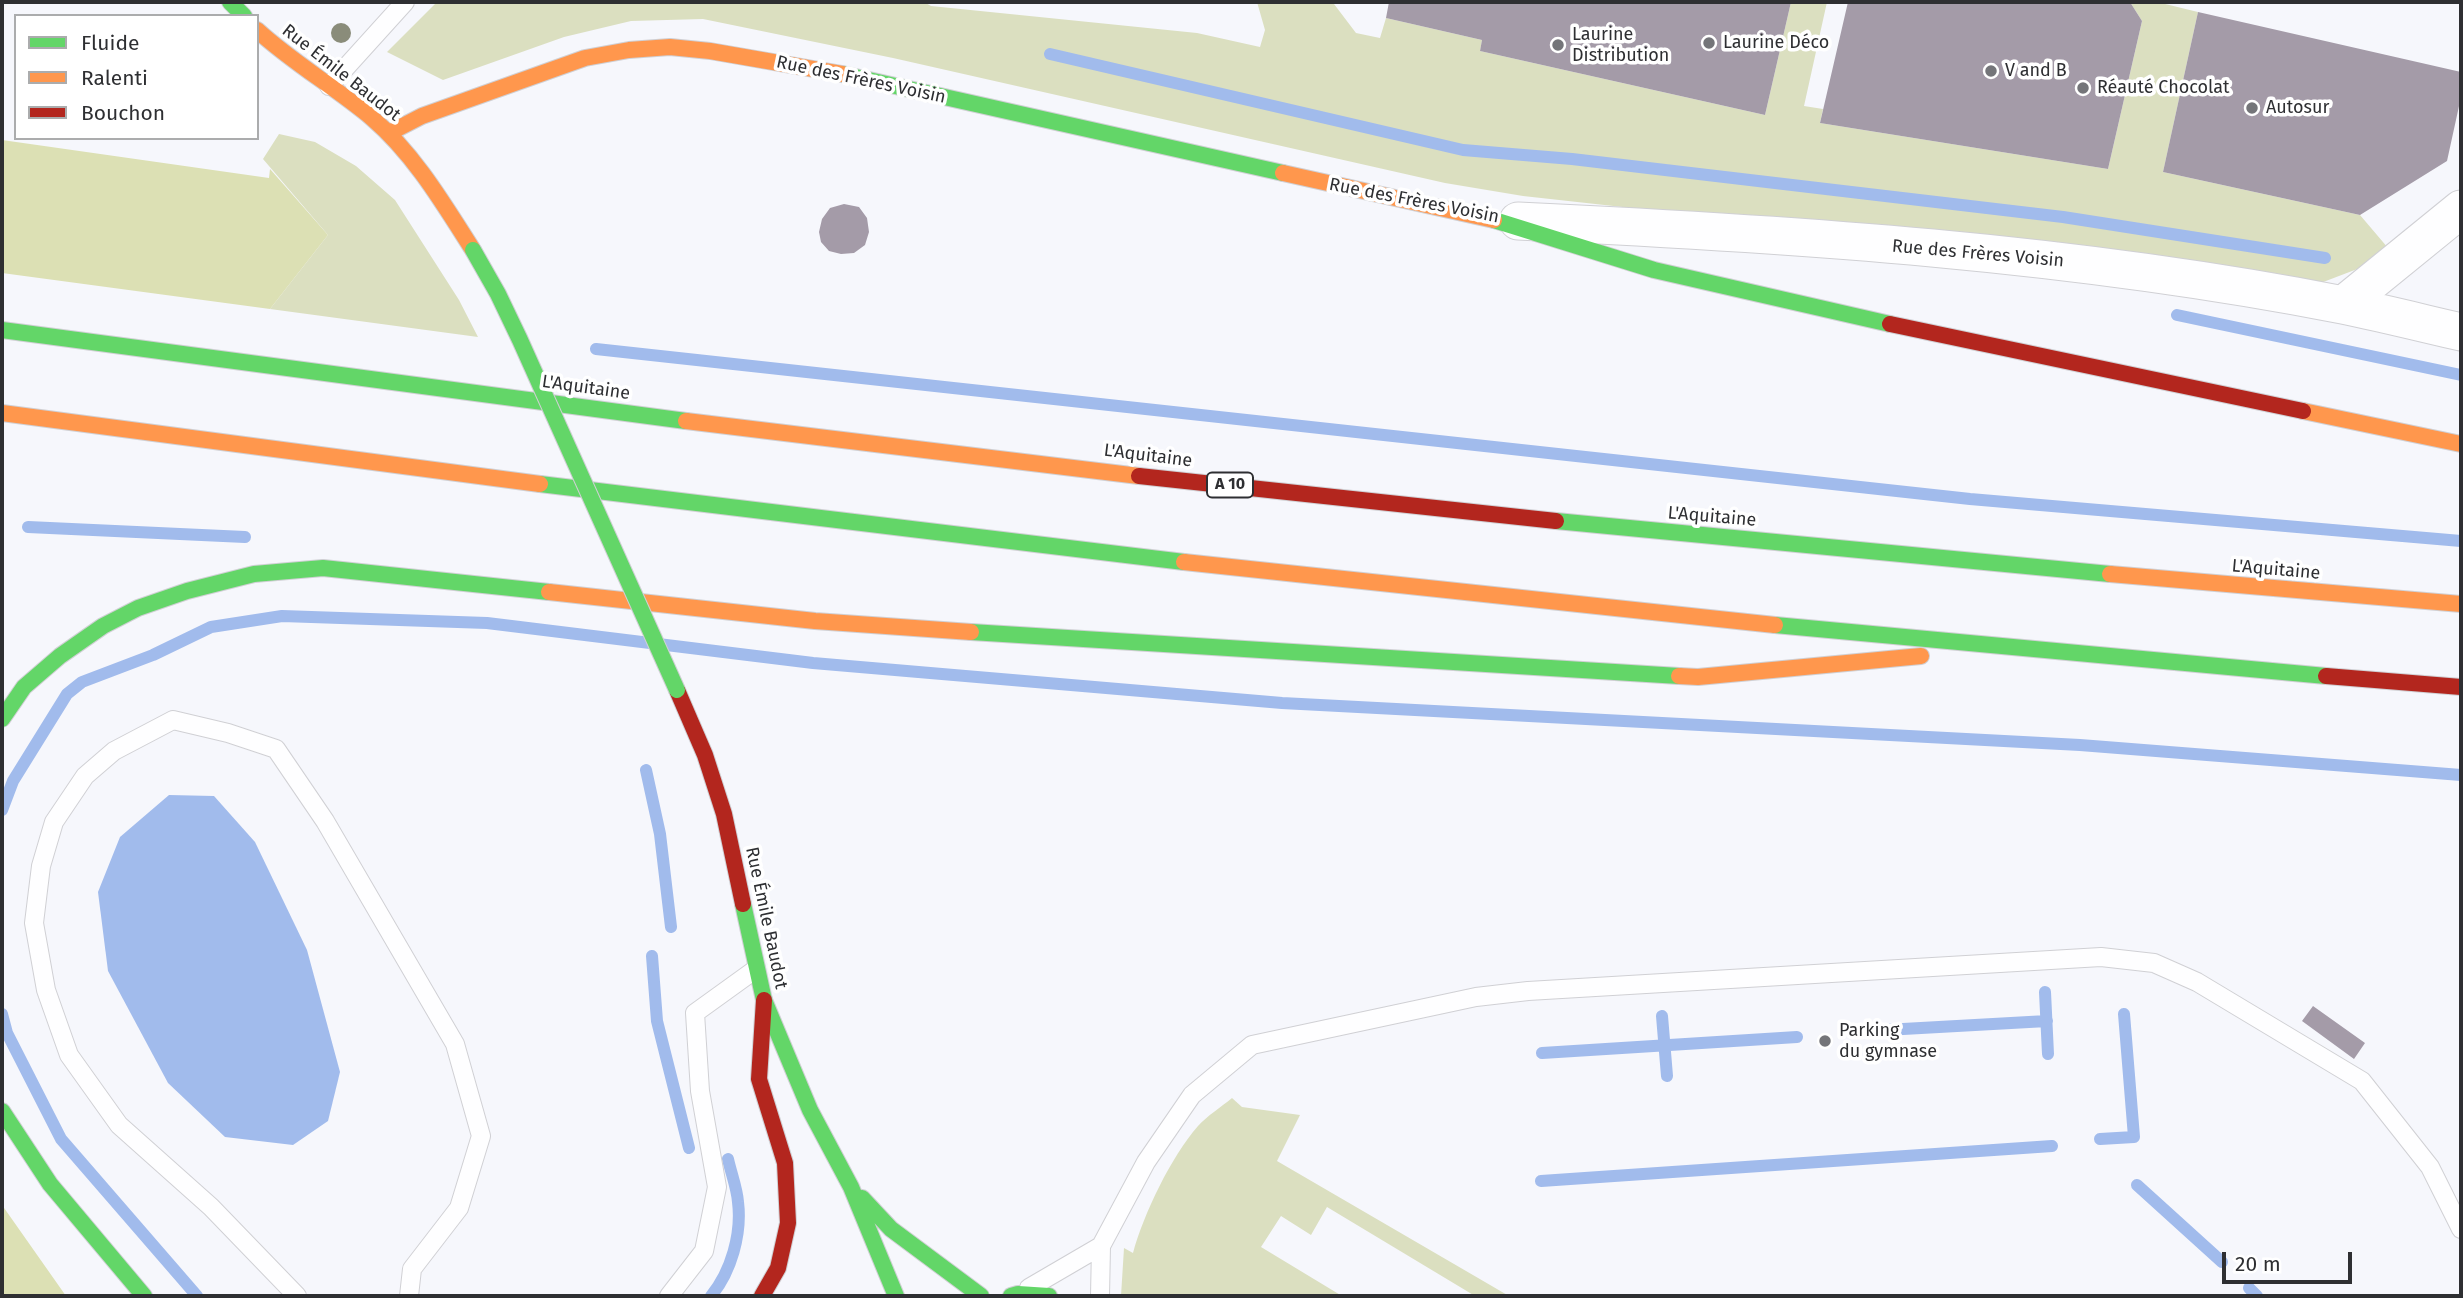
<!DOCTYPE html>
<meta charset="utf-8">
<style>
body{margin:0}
#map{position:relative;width:2463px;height:1298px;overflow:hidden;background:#f6f7fc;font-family:"Fira Sans",sans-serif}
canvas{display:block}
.frame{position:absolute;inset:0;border:4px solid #2e2f32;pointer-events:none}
.legend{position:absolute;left:14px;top:14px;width:245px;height:126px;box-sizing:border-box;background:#fff;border:2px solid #abacad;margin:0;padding:9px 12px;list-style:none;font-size:21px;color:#2e2f32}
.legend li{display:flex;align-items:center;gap:14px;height:35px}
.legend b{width:35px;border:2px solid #abacad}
.scale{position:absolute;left:2222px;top:1252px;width:130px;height:32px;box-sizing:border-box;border:4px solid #2e2f32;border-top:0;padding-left:9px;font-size:21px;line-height:24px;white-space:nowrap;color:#2e2f32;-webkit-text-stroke:5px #fff;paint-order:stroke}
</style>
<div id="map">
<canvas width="2463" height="1298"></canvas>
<div class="frame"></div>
<ul class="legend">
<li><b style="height:9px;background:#63d668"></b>Fluide</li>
<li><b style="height:9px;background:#ff974d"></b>Ralenti</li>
<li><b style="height:9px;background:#b3261e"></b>Bouchon</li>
</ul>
<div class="scale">20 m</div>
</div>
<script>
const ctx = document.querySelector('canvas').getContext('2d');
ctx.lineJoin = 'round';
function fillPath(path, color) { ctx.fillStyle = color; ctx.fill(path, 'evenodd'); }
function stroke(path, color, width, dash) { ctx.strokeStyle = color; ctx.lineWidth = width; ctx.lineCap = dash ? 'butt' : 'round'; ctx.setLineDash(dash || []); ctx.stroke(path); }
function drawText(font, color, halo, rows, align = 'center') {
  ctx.font = font + ' "Fira Sans",sans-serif'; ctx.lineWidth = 7; ctx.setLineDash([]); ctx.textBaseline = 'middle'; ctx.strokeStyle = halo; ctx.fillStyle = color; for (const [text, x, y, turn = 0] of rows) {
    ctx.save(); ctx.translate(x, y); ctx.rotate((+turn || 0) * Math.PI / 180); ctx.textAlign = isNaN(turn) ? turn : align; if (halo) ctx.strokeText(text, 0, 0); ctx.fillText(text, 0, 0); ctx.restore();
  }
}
const green = new Path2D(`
 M 437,2 L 924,2 L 931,6 L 1197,33 L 1260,47 L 1265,30 L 1257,2 L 1336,2 L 1334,4 L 1356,33 L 1380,38 L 1386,18 L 1482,40 L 1480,51 L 1765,115 L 1791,2 L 1827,2 L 1804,106 L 1823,109 L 1820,123 L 2108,169 L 2142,21 L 2130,2 L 2157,2 L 2198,12 L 2163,172 L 2360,215 L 2394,255 L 2318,284 L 1523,196 L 1445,183 L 893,58 L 703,19 L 631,21 L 564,37 L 443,80 L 387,52 Z
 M 279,134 L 315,142 L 356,166 L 395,200 L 459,300 L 478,337 L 270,309 L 328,235 L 263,159 Z
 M 1232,1098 L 1242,1107 L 1300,1115 L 1277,1161 L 1509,1296 L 1475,1296 L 1327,1207 L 1311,1235 L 1281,1216 L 1261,1247 L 1342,1296 L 1121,1296 L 1124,1248 L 1133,1253 C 1144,1213 1171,1157 1198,1126 C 1207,1116 1221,1107 1232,1098 Z`);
const forest = new Path2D(`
 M 2,140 L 269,178 L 270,169 L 328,235 L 270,309 L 2,273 Z
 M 2,1205 L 66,1296 L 2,1296 Z`);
const water = new Path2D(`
 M 169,795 L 214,796 L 255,842 L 307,950 L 340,1072 L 328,1121 L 293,1145 L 225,1137 L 168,1083 L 108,971 L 98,892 L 120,837 Z`);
const stream = new Path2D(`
 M 1050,54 L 1463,150 L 1572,159 L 2063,217 L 2325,258
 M 2177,315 L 2461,375
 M 596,349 L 1970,499 L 2461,541
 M 28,527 L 245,537
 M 646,770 L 660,834 L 671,927
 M 2,810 L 13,781 L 67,694 L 82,682 L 153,655 L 211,627 L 282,616 L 487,623 L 813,663 L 1282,703 L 2080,745 L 2461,775
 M 652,956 L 657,1021 L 689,1148
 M 2045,992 L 2048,1054
 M 2,1014 L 7,1033 L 61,1139 L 197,1296
 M 1662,1016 L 1667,1076
 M 1885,1030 L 2047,1021
 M 1542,1053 L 1797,1037
 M 2100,1139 L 2134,1137 L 2124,1014
 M 1541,1181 L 2052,1146
 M 2137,1185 L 2222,1262
 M 2249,1288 L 2257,1296
 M 711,1296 C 731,1272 742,1234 738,1202 C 737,1188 731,1173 728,1159`);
const building = new Path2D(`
 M 1389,2 L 1791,2 L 1765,115 L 1480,51 L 1482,40 L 1386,18 Z
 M 1848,2 L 2130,2 L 2142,21 L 2108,169 L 1820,123 Z
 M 2198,12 L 2461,72 L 2461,97 L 2447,161 L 2360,215 L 2163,172 Z
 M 844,204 L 859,207 L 867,218 L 869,232 L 865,245 L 854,253 L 841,254 L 829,251 L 821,242 L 819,232 L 822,219 L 830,208 Z
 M 2313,1006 L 2365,1043 L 2354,1059 L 2302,1021 Z`);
const lane = new Path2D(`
 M 329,86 L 405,2
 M 1029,1288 L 1101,1246
 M 297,1296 L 211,1207 L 119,1125 L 69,1055 L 46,990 L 34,923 L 41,866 L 54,822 L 85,776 L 114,751 L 173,720 L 228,733 L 276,749 L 325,821 L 455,1044 L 481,1136 L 459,1208 L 412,1269 L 409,1296
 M 669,1296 L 704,1251 L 717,1187 L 700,1091 L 695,1013 L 756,969
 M 1100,1296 L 1101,1246 L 1146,1162 L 1192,1095 L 1252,1045 L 1476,997 L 1528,991 L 2101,957 L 2154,963 L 2197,982 L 2362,1081 L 2430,1167 L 2461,1229`);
const street = new Path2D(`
 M 1518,221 C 1794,234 2072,252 2343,305 C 2382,313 2422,323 2461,332
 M 2343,305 L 2461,209`);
const fast = new Path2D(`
 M 230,2 L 244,16
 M 842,74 L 1283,173
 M 1494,220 L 1654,270 L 1890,324
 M 2,330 L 686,421
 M 540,484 L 1184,562
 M 1556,521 L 2110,574
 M 1775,625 L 2326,676
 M 971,632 L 1679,676
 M 2,719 L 24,687 L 60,656 L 103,626 L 138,608 L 187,591 L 254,574 L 323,568 L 549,592
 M 743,904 L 764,1000 L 810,1110 L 851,1187 L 896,1296
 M 2,1111 L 50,1184 L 144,1296
 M 862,1198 L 891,1229 L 981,1296
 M 1011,1296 L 1018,1294 L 1049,1296`);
const slow = new Path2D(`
 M 257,30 C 293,63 335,87 372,118 C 414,154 443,203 473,250
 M 389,133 L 422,116 L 585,58 L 629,50 L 670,47 L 710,51 L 842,74
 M 1283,173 L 1494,220
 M 2303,411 L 2461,444
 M 2,413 L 540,484
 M 686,421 L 1139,476
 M 1184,562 L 1775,625
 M 2110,574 L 2461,604
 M 549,592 L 815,621 L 971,632
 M 1679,676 L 1698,677 L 1921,656`);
const jam = new Path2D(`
 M 1890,324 L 2303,411
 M 1139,476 L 1556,521
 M 2326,676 L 2461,687
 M 677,690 L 705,755 L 724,814 L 743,904
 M 762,1296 L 778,1268 L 788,1223 L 785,1163 L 759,1079 L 764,1000`);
const fastBridge = new Path2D(`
 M 473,250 L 498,294 L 520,340 L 677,690`);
const trees = [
 [341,33]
];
const markers = [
 [1709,43,7,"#747579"],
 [1558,45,7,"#747579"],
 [1991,71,7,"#747579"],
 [2083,88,7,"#747579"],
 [2252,108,7,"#747579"],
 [1825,1041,7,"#747579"]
];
const shields = [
 [1230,485,46]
];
const shieldNames = [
 ["A 10",1230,485]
];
const poiNames = [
 ["Laurine",1572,35],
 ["Distribution",1572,56],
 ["Laurine Déco",1723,43],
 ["V and B",2005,71],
 ["Réauté Chocolat",2097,88],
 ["Autosur",2266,108],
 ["Parking",1839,1031],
 ["du gymnase",1839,1052]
];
const streetNames = [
 ["Rue Émile Baudot",341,73,38],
 ["Rue des Frères Voisin",861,80,12],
 ["Rue des Frères Voisin",1414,201,11],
 ["Rue des Frères Voisin",1978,254,5],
 ["L'Aquitaine",586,388,8],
 ["L'Aquitaine",1148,456,7],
 ["L'Aquitaine",1712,517,5],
 ["L'Aquitaine",2276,570,5],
 ["Rue Émile Baudot",766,918,78]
];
fillPath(green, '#dbdfc0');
fillPath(forest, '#dce0b4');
fillPath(water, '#a1bbec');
stroke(stream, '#a1bbec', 12);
fillPath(building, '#a49ba8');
stroke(lane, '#d0d0d4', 20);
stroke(street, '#d0d0d4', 39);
stroke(fast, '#d0d0d4', 18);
stroke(slow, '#d0d0d4', 18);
stroke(jam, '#d0d0d4', 18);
stroke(lane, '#fefeff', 18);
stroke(street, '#fefeff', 37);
stroke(fast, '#63d668', 16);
stroke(slow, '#ff974d', 16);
stroke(jam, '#b3261e', 16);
stroke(fastBridge, '#d0d0d4', 18, []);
stroke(fastBridge, '#63d668', 16);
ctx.fillStyle = '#8a8c7a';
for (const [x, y] of trees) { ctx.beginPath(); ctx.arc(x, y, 10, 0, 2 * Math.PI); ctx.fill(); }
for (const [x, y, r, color] of markers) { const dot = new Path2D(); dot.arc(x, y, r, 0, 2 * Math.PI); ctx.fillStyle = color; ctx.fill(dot); stroke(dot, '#fff', 2.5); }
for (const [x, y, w] of shields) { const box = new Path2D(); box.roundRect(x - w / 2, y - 12.5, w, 25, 5); ctx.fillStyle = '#fff'; ctx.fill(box); stroke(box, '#2e2f32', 2); }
drawText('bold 16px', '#2e2f32', null, shieldNames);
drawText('18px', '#2e2f32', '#fff', poiNames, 'left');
drawText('18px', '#2e2f32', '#fff', streetNames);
</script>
